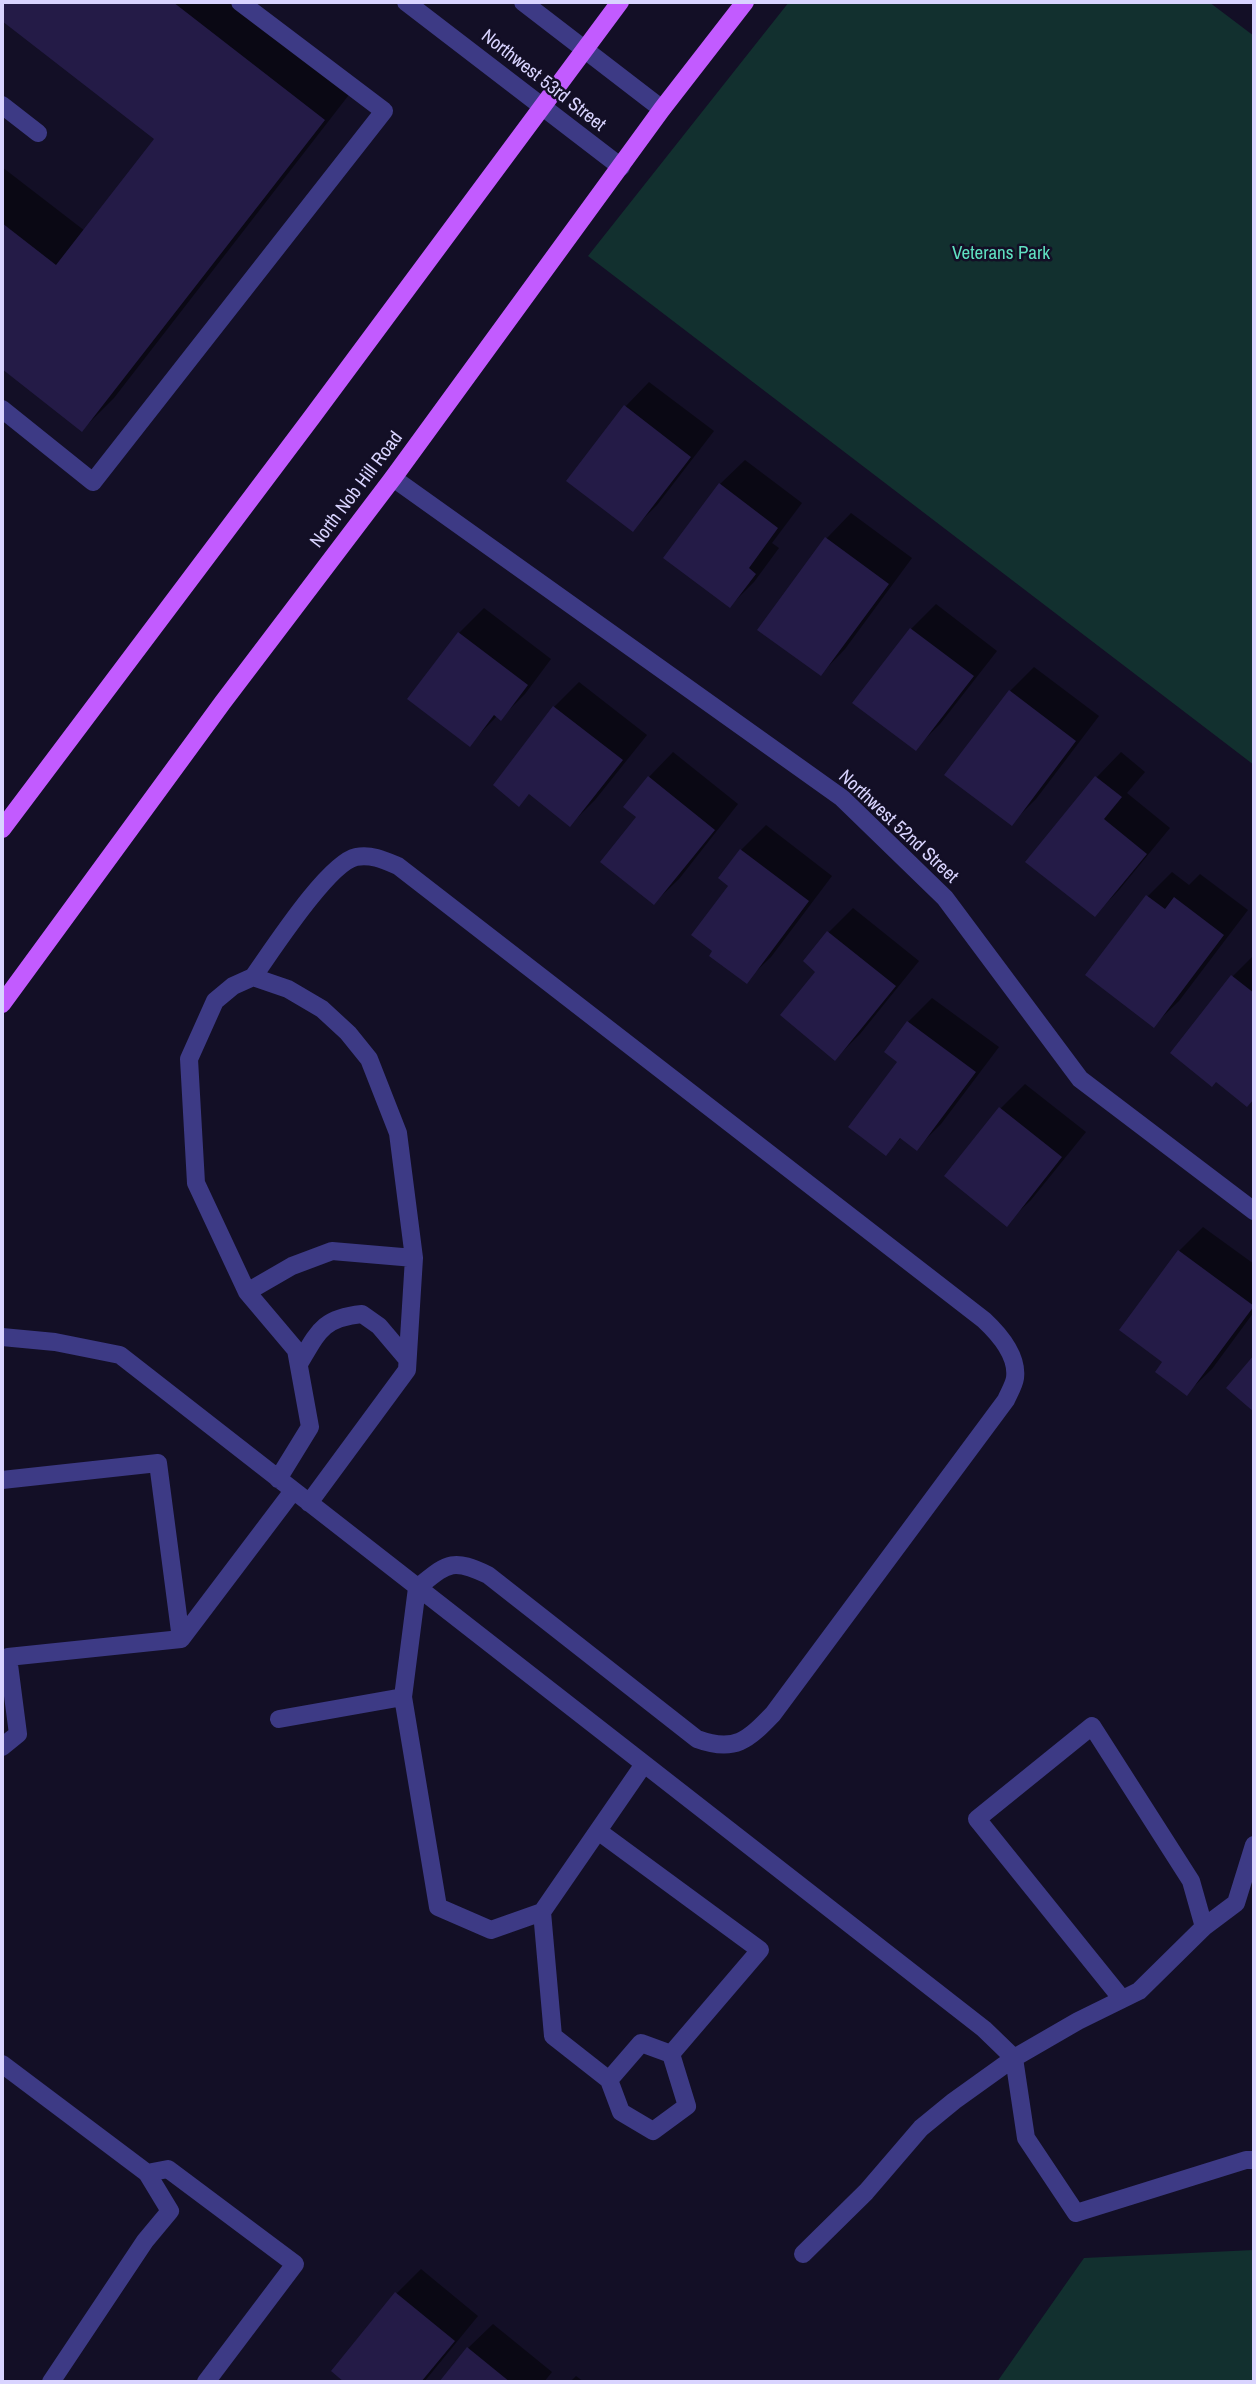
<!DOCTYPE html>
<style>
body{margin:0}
#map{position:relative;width:1256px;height:2384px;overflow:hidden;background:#130f26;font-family:"Archivo Narrow",sans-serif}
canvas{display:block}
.frame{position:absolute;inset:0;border:4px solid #d9d4ff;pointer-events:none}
</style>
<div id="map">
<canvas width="1256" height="2384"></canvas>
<div class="frame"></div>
</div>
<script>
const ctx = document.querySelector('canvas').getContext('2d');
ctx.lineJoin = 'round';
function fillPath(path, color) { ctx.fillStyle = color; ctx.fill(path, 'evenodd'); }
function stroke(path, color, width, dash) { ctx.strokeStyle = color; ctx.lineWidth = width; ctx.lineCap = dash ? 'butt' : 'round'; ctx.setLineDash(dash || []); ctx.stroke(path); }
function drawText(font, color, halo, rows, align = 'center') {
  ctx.font = font + ' "Archivo Narrow",sans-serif'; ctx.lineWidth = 5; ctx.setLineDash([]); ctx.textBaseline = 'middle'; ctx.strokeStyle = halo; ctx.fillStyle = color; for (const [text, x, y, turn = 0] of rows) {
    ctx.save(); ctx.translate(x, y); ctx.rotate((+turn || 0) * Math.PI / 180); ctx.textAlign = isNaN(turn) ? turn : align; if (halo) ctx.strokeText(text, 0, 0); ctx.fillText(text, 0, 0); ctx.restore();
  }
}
const green = new Path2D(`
 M 789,2 L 1209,2 L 1254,36 L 1254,765 L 588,256 Z
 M 1254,2250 L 1254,2382 L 997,2382 L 1084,2258 Z`);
const shadow = new Path2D(`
 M 2,2 L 245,2 L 355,87 L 114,398 L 82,430 L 2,367 L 2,167 L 85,231 L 156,138 L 2,19 Z
 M 649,382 L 714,431 L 657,505 L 633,529 L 625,407 Z
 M 745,460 L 802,503 L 772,543 L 779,548 L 754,582 L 730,606 L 720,484 Z
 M 851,513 L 912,558 L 845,649 L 821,674 L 760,629 L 827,538 Z
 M 936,604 L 997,651 L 940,724 L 915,749 L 855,703 L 911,629 Z
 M 484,608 L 551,659 L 525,694 L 501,718 L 497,716 L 469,745 L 409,699 L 459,633 Z
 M 1034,667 L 1099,716 L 1036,799 L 1011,824 L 1010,691 Z
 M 579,682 L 647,735 L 595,800 L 570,825 L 530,793 L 519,804 L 495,785 L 554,707 Z
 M 673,752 L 738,804 L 679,879 L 654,903 L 639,817 L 649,777 Z
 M 1121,752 L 1145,772 L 1127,793 L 1170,828 L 1119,890 L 1095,915 L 1028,862 L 1097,777 Z
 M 766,825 L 832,876 L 771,957 L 746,981 L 730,886 L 720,878 L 741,850 Z
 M 1172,872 L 1189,885 L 1200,874 L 1248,910 L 1179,1001 L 1154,1025 L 1148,896 Z
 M 853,908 L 919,961 L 860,1034 L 835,1059 L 818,971 L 805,961 L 829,932 Z
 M 1254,955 L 1254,1098 L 1247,1105 L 1216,1080 L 1172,1053 L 1233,976 Z
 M 932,998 L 999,1047 L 941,1124 L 917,1148 L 902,1137 L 886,1153 L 899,1062 L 908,1022 Z
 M 1025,1084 L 1086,1132 L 1031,1200 L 1006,1224 L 946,1176 L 1001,1108 Z
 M 1203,1227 L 1254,1264 L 1254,1312 L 1212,1369 L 1187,1393 L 1165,1361 L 1179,1251 Z
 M 421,2269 L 478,2316 L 424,2382 L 347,2382 L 333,2371 L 397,2293 Z
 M 493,2324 L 552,2372 L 544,2382 L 441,2382 L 468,2348 Z
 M 576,2376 L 584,2382 L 570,2382 Z`);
const building = new Path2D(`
 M 2,2 L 173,2 L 325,120 L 82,432 L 2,369 L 2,223 L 56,265 L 154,139 L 2,21 Z
 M 624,405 L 691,457 L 633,532 L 566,481 Z
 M 719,483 L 778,528 L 749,568 L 756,574 L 730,608 L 663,558 Z
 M 825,537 L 889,584 L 821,676 L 757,630 Z
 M 910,628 L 974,676 L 916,751 L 852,703 Z
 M 458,632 L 528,685 L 501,721 L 494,715 L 470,747 L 407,699 Z
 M 1009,690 L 1076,741 L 1012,826 L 944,775 Z
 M 553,706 L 623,760 L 570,827 L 529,794 L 519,807 L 493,785 Z
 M 648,776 L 715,830 L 654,905 L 600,862 L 636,817 L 623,807 Z
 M 1095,776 L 1122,797 L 1104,819 L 1147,854 L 1095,917 L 1025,862 Z
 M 740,849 L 809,901 L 747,984 L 709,956 L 712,951 L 691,935 L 728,886 L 718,878 Z
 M 1146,895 L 1165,909 L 1174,897 L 1224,935 L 1154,1028 L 1085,975 Z
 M 827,931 L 896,986 L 835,1061 L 780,1015 L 815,972 L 803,961 Z
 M 1231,975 L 1254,993 L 1254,1099 L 1247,1107 L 1216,1082 L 1212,1087 L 1170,1053 Z
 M 907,1021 L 976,1072 L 917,1151 L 900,1138 L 886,1156 L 848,1127 L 897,1062 L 884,1052 Z
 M 999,1107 L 1062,1157 L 1007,1227 L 944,1176 Z
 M 1178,1250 L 1254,1306 L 1187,1396 L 1155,1372 L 1162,1362 L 1119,1330 Z
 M 1254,1355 L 1254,1412 L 1226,1388 Z
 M 395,2292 L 455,2341 L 421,2382 L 344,2382 L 331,2371 Z
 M 467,2347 L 510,2382 L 439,2382 Z`);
const minor = new Path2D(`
 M 406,2 L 621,167
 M 523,2 L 662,109
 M 2,105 L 38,133
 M 2,409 L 93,482 L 384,111 L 240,2
 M 393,478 L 842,798 L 945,898 L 1080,1079 L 1254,1211
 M 253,977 C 271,952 328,863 356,857 C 371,854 384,860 398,866 L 984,1320 C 999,1334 1018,1355 1015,1378 C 1014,1385 1009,1393 1006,1400 L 773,1714 C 748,1740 735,1753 697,1739 L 488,1575 C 451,1557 447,1564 417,1588 L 403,1697 L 279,1719
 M 247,1292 L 292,1266 L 332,1251 L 414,1258
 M 2,1337 L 55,1342 L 120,1355 L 984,2029 L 1014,2058 L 1078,2021 L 1139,1991 L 1204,1927 L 1191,1881 L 1092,1726 L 977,1819 L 1122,1999
 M 299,1364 C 318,1332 322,1318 362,1314 L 379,1326 L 407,1359
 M 278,1479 L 310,1427 L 296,1350 L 247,1292 L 196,1183 L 189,1059 L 215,1001 L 233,986 L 253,977 L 288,989 L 322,1009 L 348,1033 L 369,1059 L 398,1133 L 414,1258 L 407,1370 L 309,1503
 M 2,1480 L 158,1463 L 181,1639
 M 403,1697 L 438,1907 L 491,1930 L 542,1912 L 644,1764
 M 2,1747 L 18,1734 L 8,1657 L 181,1639 L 293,1491
 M 542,1912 L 553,2036 L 609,2080 L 641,2043 L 671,2054 L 760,1950 L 598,1831
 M 1204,1927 L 1236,1903 L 1254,1845
 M 2,2064 L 147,2173 L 170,2211 L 145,2241 L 51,2382
 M 609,2080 L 621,2112 L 653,2131 L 687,2106 L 671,2054
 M 147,2173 L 168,2169 L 295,2264 L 206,2382
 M 803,2254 L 866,2192 L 921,2128 L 954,2101 L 1014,2058 L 1026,2138 L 1076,2213 L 1246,2160 L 1254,2160`);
const major = new Path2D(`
 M 2,829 L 312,417 L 620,2
 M 2,1004 L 223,702 L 393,478 L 662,109 L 745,2`);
const streetNames = [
 ["Northwest 53rd Street",543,81,38],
 ["North Nob Hill Road",357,490,-53],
 ["Northwest 52nd Street",898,827,43]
];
const parkNames = [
 ["Veterans Park",1001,254]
];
fillPath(green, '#12302f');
fillPath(shadow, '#0007');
fillPath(building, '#241b47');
stroke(minor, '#3d3a85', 18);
stroke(major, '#c25bff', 18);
drawText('19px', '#d9d4ff', '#130f26', streetNames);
drawText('19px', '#5fe0c0', '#130f26', parkNames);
</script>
